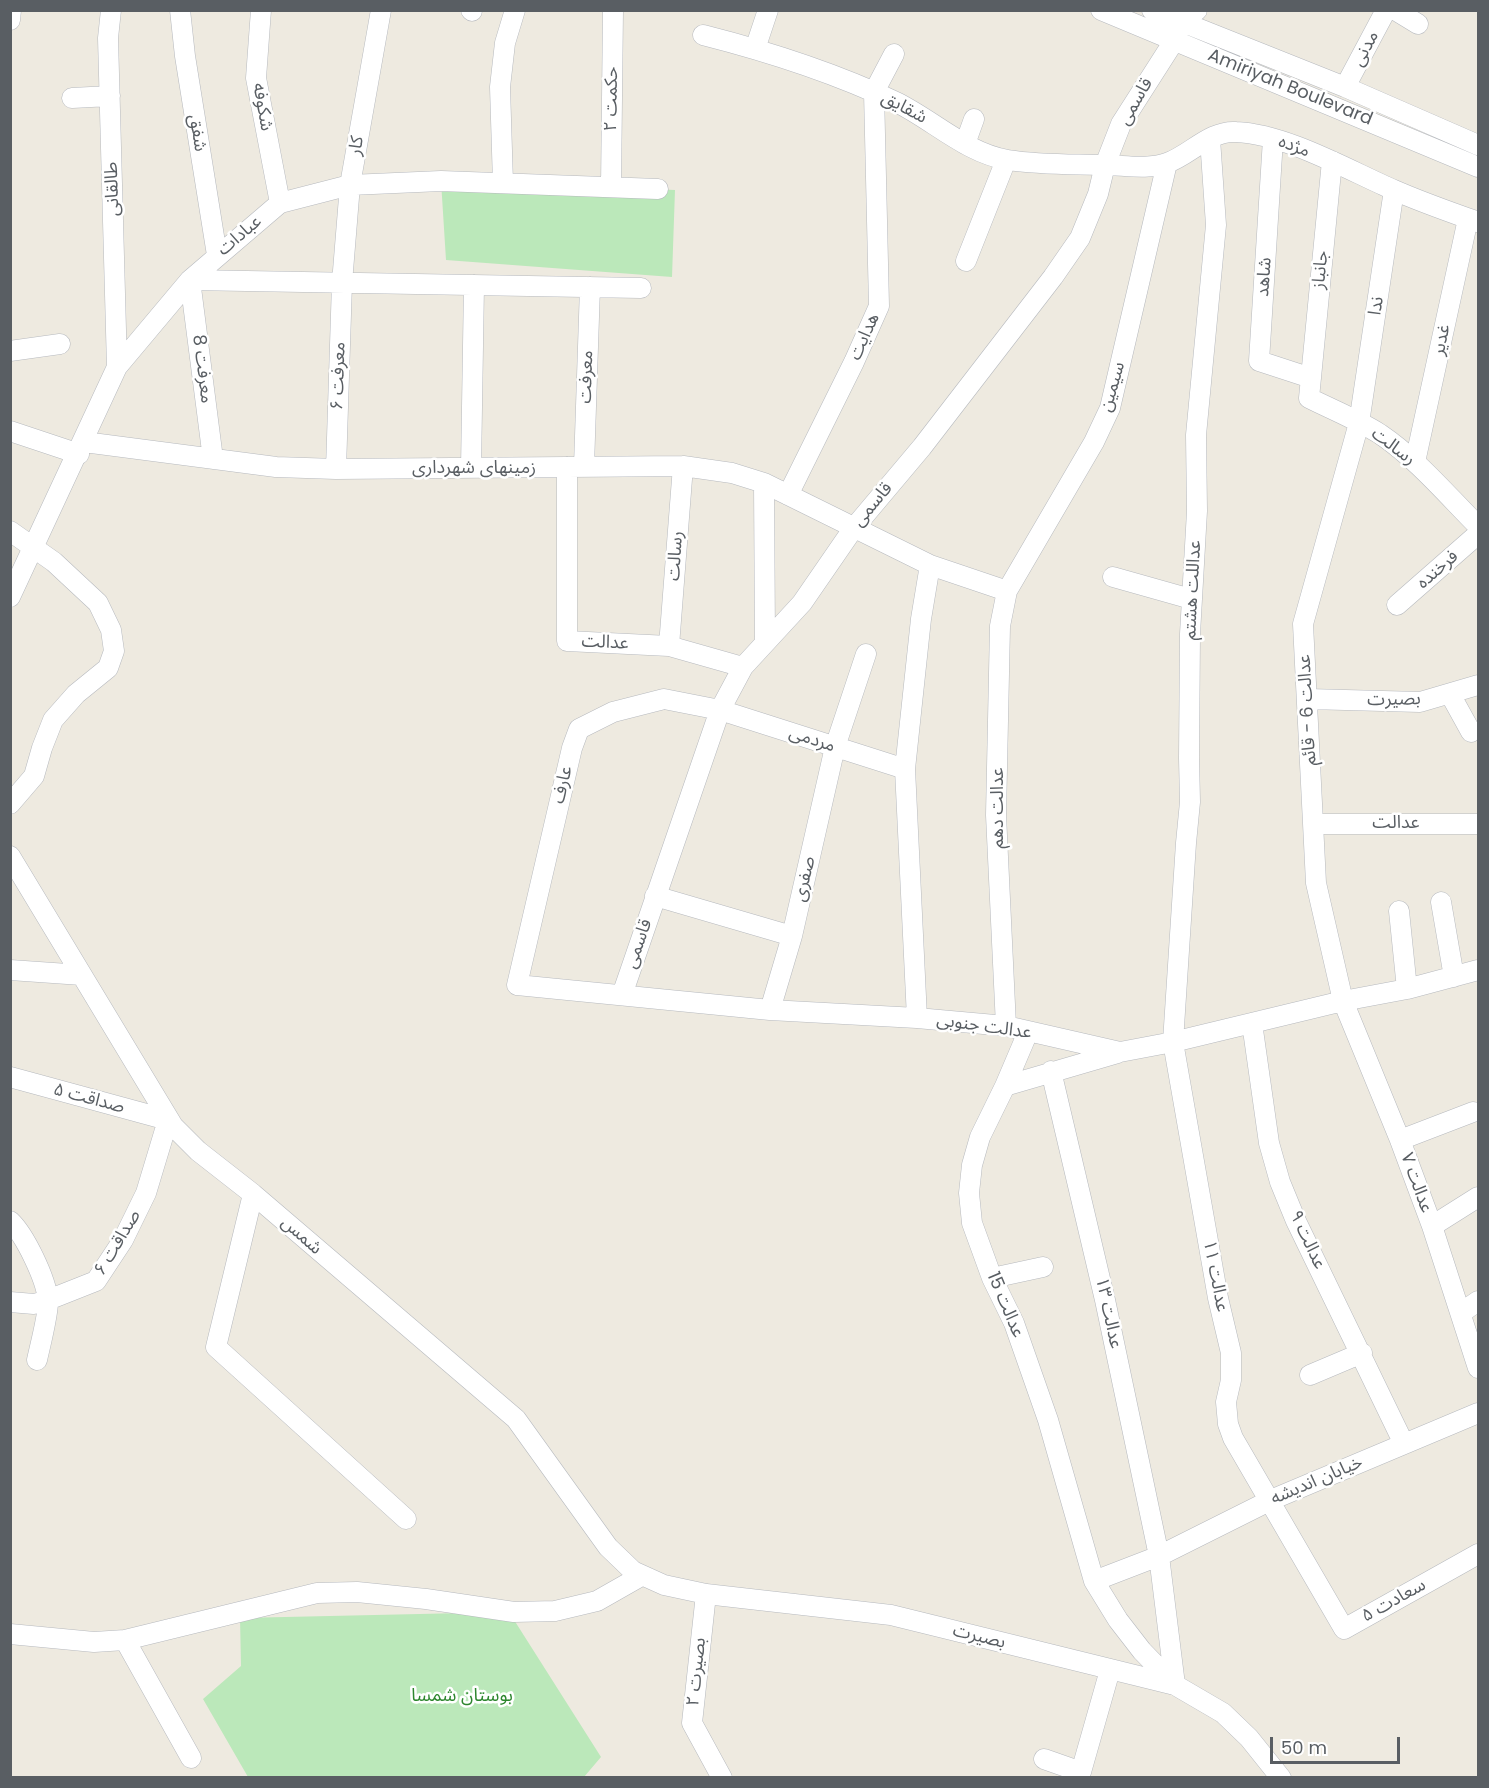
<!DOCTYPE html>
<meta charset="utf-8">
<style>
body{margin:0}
#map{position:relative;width:1489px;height:1788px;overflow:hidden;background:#eeeae0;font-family:Poppins,sans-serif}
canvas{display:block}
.frame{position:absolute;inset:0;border:12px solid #595e63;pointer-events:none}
.scale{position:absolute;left:1270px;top:1737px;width:130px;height:27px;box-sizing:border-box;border:3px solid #595e63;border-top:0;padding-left:8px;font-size:18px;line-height:21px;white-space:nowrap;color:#595e63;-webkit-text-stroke:4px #fff;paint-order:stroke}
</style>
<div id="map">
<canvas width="1489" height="1788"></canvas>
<div class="frame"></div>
<div class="scale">50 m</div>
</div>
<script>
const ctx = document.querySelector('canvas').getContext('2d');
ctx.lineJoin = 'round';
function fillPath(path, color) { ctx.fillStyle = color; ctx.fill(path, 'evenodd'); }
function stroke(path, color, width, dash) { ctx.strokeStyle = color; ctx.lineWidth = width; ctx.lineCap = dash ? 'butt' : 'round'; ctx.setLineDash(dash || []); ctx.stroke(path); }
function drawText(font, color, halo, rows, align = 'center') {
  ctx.font = font + ' Poppins,"Noto Sans Arabic",sans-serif'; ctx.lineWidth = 5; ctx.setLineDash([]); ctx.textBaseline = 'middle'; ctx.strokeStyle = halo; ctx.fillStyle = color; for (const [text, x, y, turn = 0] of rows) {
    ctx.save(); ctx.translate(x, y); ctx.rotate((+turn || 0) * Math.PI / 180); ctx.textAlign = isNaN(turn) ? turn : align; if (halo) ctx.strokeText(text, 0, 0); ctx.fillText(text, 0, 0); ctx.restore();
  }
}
const green = new Path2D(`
 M 441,181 L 675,190 L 672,277 L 446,260 Z
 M 509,1612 L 601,1757 L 584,1777 L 248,1777 L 203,1699 L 241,1666 L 240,1618 Z`);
const minor = new Path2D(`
 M 111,10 L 108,38 L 117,367
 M 180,10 L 185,56 L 217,255
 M 261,10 L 256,78 L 280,203
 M 471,10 L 472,11
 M 1101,10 L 1478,167
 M 1152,10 L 1345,87 L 1478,145
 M 1395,10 L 1418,24
 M 10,20 L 11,10
 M 703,35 C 766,51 837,74 896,102 C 933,120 966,153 1008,160 C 1040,165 1071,164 1103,165 C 1124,165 1147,170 1167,163 C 1190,155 1210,130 1236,132 C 1286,134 1348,170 1394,190 C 1421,202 1450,212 1478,222
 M 755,49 L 768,10
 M 1345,87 L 1386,10
 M 72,98 L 110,96
 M 1210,139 L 1216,225 L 1196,435 L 1197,511 L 1190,634 L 1189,758 L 1190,802 L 1186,843 L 1173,1042 L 1218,1298 L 1231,1353 L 1231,1380 L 1226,1402 L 1228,1424 L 1233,1438 L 1344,1629 L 1478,1554
 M 1273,139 L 1259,361 L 1311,378
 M 965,144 L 974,119
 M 1332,161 L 1309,398 C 1333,410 1358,420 1380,434 C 1417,459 1447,495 1478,526
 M 503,183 L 500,87 L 505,43 L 515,10
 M 611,187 L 613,10
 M 1394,190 L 1359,423 L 1303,624 L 1316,883 L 1343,1001 L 1400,1140 L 1432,1226 L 1478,1368
 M 966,261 L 1006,160
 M 10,351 L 60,344
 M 10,431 L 79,454
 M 84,442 L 276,467 L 336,469 L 683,466 L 732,473 L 764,483 L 930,565 L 1007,591
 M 213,459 L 190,280 L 641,288
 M 1415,462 L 1468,219
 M 584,466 L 590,287
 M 567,467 L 567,641 L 669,646 L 743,667
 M 471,468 L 474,285
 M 336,469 L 342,283 L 350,185 L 381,10
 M 764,483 L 765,641
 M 788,495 L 854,362 L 879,306 L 874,92 L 894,54
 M 10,531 L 54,562 L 98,603 L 111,630 L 114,651 L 108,668 L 76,694 L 53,720 L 42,748 L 34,776 L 10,804
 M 1113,577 L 1191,599
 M 10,597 L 117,367 L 190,280 L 280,203 L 350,185 L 441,181 L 658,189
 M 1397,605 L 1478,534
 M 669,646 L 683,466
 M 1450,694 L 1471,732
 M 1308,699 L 1420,702 L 1478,685
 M 905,769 L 720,710 L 664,699 L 613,712 L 579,729 L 572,748 L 517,985 L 770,1010 L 917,1018 L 1006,1026 L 1120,1052 L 1173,1042 L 1343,1001 L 1407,989 L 1478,970
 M 1314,824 L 1478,824
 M 10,856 L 173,1126 L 198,1151 L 253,1194 L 516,1419 L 608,1547 L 633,1571 L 664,1585 L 706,1594 L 891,1615 L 1175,1685 L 1223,1713 L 1249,1738 L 1281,1778
 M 655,896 L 792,936
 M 1441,902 L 1454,977
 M 1399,911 L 1407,989
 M 10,970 L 82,975
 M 622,995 L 720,710 L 743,667 L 802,603 L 853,529 L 922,447 L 1053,277 L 1080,238 L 1098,194 L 1105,165 L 1121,124 L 1174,41 L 1182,23 L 1197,10
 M 770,1010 L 792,936 L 835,747 L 866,654
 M 917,1018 L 905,769 L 921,619 L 930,565
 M 1252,1023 L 1269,1143 L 1280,1182 L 1296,1221 L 1404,1444
 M 1006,1026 L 996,815 L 1000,626 L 1007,591 L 1094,442 L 1110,408 L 1167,163
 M 1028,1032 L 1005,1086 L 980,1137 L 972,1165 L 969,1193 L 972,1223 L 992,1278 L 1014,1323 L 1048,1420 L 1094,1581 L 1118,1620 L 1142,1651 L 1175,1685
 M 1051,1071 L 1105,1300 L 1159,1556 L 1175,1685
 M 10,1077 L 168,1120 L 146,1193 L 123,1240 L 96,1281 L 48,1300 L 34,1304 L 10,1302
 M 1005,1086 L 1118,1053
 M 1400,1140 L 1473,1112
 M 253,1194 L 216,1347 L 406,1519
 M 10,1221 C 25,1235 46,1279 48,1300 C 49,1312 40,1346 37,1360
 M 1432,1226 L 1478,1197
 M 992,1278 L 1043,1267
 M 1461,1313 L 1478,1301
 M 1310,1375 L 1362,1353
 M 1094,1581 L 1159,1556 L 1271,1500 L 1478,1413
 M 706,1594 L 692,1723 L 722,1778
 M 10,1634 L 94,1642 L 125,1640 L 317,1593 L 357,1592 L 426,1599 L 514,1612 L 555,1611 L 597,1601 L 641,1576
 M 125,1640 L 191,1758
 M 1044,1759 L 1081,1772 L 1110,1670`);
const streetNames = [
 ["مدنی",1366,49,-62],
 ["Amiriyah Boulevard",1290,88,22],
 ["حکمت ۲",612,99,-89],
 ["قاسمی",1136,102,-60],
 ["شکوفه",262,107,80],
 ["شقایق",904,108,28],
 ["شفق",197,133,81],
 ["کار",357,146,-80],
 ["مژده",1294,147,21],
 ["طالقانی",113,189,-92],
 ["عبادات",240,236,-40],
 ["جانباز",1321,270,-84],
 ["شاهد",1265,277,-86],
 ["ندا",1377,306,-81],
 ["هدایت",865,337,-66],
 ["غدیر",1442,340,-78],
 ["معرفت 8",202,369,83],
 ["معرفت ۶",339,376,-88],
 ["معرفت",587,377,-88],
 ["سیمین",1113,387,-74],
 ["رسالت",1393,447,37],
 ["زمینهای شهرداری",474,468],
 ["قاسمی",873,505,-50],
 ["رسالت",676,556,-86],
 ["فرخنده",1438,570,-41],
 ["عداللت هشتم",1193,590,-87],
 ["عدالت",605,643,3],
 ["بصیرت",1394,700,-1],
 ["عدالت 6 - قائم",1308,710,-93],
 ["مردمی",812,740,18],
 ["عارف",563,785,-77],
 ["عدالت دهم",998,808,-90],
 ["عدالت",1396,823],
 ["صفری",805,879,-77],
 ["قاسمی",639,944,-71],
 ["عدالت جنوبی",984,1027,8],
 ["صداقت ۵",89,1099,15],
 ["عدالت ۷",1416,1183,70],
 ["شمس",301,1236,41],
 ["عدالت ۹",1307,1240,65],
 ["صداقت ۶",118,1243,-59],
 ["عدالت ۱۱",1215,1276,79],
 ["عدالت 15",1005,1305,67],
 ["عدالت ۱۳",1108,1313,78],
 ["خیابان اندیشه",1317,1481,-23],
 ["سعادت ۵",1394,1601,-29],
 ["بصیرت",979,1637,14],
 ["بصیرت ۲",697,1672,-84]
];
const parkNames = [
 ["بوستان شمسا",462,1696]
];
fillPath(green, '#bbe8ba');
stroke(minor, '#b6b9be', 21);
stroke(minor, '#fff', 20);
drawText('18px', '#595e63', '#fff', streetNames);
drawText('18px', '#2d862e', '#fff', parkNames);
</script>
